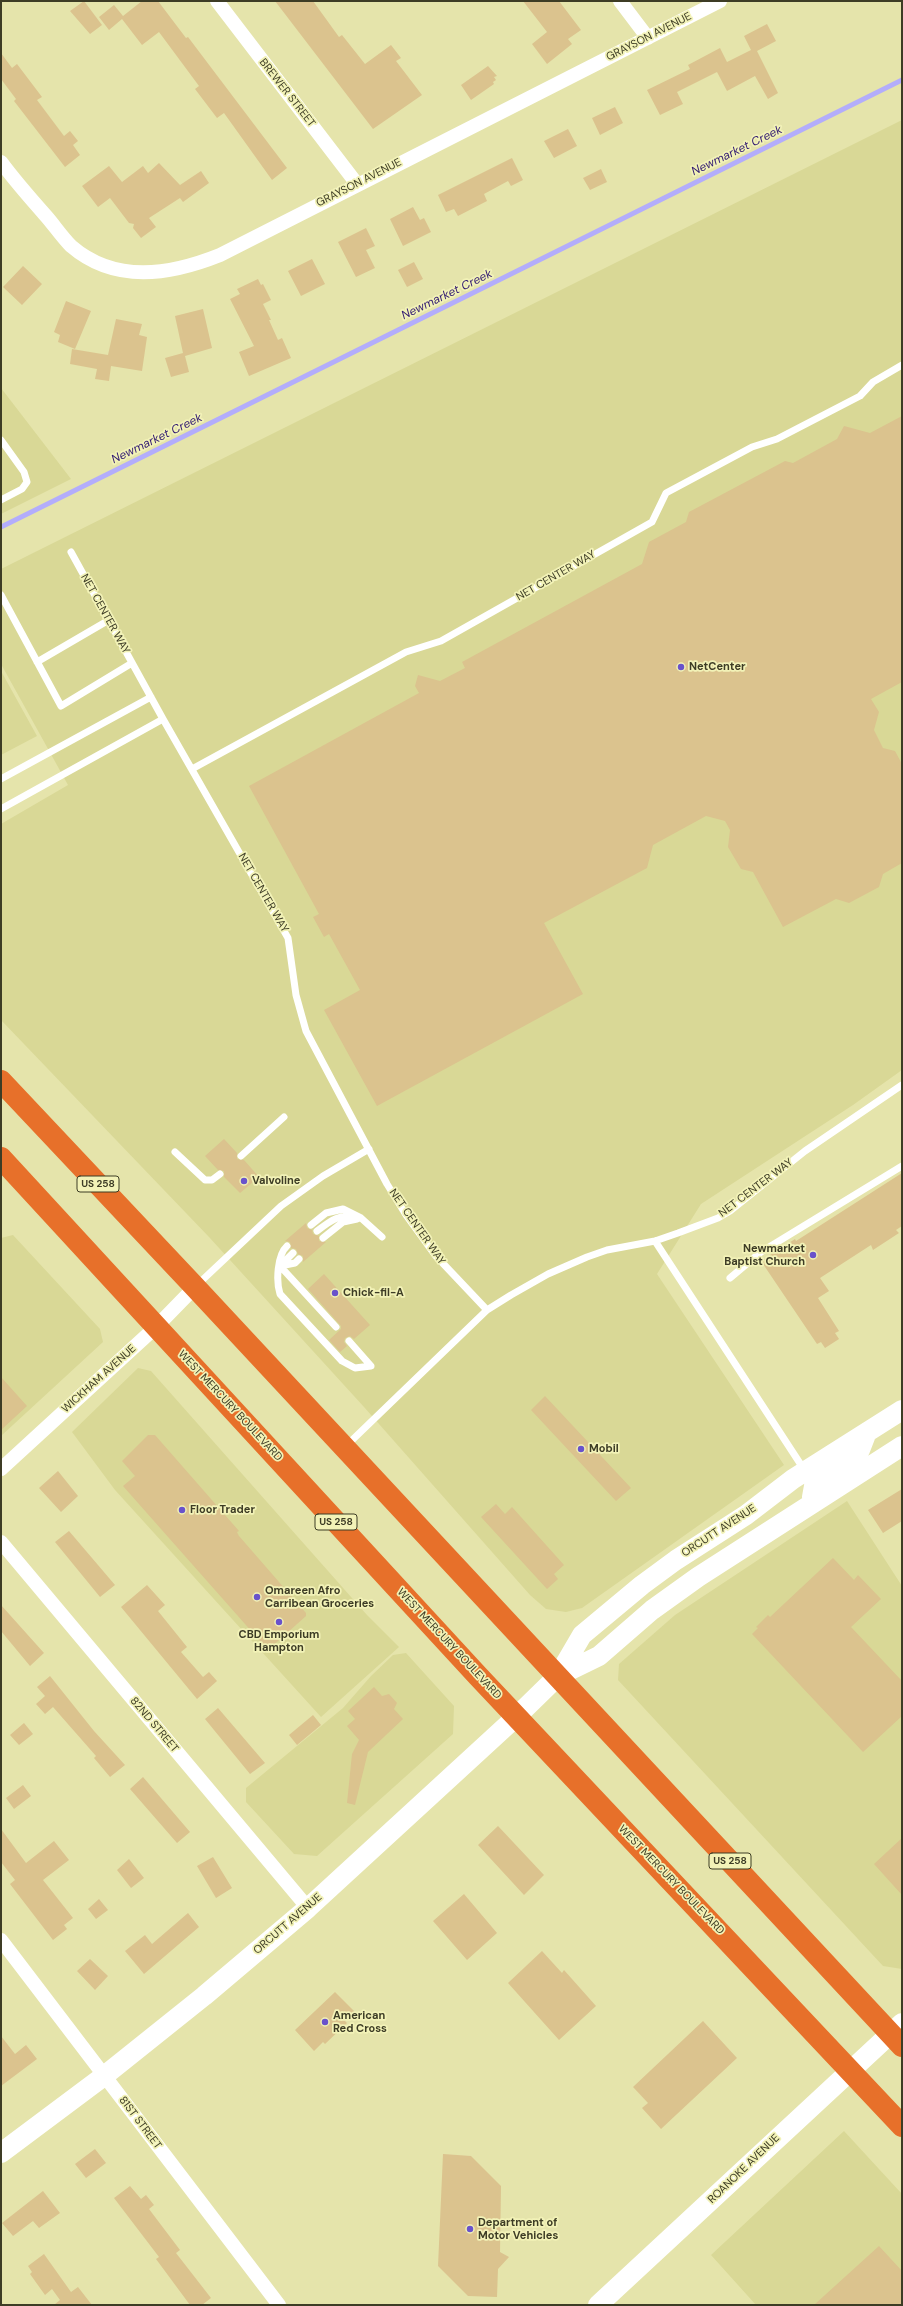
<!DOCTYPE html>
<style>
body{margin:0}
#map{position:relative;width:903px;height:2306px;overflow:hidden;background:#e5e4ab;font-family:"DM Sans",sans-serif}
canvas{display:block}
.frame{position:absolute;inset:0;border:2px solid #3d3c25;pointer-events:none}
</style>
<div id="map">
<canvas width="903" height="2306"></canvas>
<div class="frame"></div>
</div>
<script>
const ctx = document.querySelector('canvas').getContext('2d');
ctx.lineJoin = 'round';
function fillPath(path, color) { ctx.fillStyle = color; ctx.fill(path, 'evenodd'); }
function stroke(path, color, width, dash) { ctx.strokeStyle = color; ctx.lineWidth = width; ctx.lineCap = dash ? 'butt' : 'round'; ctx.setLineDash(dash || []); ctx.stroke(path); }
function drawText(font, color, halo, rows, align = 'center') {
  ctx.font = font + ' "DM Sans",sans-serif'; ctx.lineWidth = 3.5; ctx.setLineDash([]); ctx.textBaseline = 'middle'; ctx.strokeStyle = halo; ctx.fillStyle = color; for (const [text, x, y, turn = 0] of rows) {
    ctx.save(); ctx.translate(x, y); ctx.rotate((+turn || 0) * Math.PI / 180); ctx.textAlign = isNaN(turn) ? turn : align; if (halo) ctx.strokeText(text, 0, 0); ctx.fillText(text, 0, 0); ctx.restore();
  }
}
const built = new Path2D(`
 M 902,120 L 902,1070 L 853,1105 L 701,1204 L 657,1274 L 784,1465 L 582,1608 L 566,1612 L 546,1609 L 530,1595 L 364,1407 L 209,1237 L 1,1020 L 1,824 L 68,785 L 1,664 L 1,569 Z
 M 1,388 L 71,479 L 1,514 Z
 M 1,671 L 37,736 L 1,755 Z
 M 13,1235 L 100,1329 L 103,1342 L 1,1436 L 1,1238 Z
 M 138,1368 L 151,1371 L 367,1615 L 399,1647 L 321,1717 L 115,1490 L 72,1432 Z
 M 847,1501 L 902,1586 L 902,1969 L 883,1966 L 618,1680 L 619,1664 L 675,1615 Z
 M 406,1653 L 454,1706 L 453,1734 L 317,1856 L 294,1854 L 246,1802 L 246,1788 L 343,1708 L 371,1676 L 393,1655 Z
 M 844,2131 L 902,2194 L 902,2305 L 756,2305 L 711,2255 Z`);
const stream = new Path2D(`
 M 1,527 L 902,80`);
const building = new Path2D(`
 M 84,1 L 102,25 L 90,34 L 70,11 Z
 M 142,1 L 158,1 L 186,38 L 188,37 L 287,168 L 272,180 L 224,113 L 217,118 L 195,89 L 199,86 L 159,32 L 142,45 L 122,19 L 109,30 L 99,17 L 114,5 L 123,16 Z
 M 275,1 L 313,1 L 339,37 L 342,35 L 365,64 L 391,45 L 401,58 L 396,61 L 422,95 L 373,129 Z
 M 523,1 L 559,1 L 581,30 L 568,39 L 572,44 L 547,64 L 532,44 L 547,32 Z
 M 767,24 L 776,41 L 757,51 L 778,93 L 768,99 L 755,76 L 727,91 L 717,72 L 677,92 L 683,104 L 660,115 L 647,90 L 690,69 L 688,65 L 720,48 L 727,62 L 751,50 L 744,36 Z
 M 1,53 L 12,68 L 17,64 L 42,97 L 37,100 L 64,136 L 70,131 L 78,141 L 73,145 L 80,155 L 65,167 L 14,101 L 16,99 L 1,79 Z
 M 488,66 L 497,76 L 494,77 L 496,80 L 493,82 L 494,84 L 471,100 L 461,85 Z
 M 615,107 L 623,123 L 600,135 L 592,118 Z
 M 568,129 L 577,146 L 554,158 L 544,141 Z
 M 512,158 L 523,180 L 511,186 L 508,181 L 484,194 L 487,201 L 458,216 L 454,209 L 446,212 L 438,195 Z
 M 159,163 L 180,185 L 201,171 L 209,183 L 183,202 L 180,198 L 149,218 L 156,227 L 141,238 L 133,228 L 134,224 L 129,223 L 110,198 L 98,207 L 82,186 L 109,166 L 122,182 L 143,166 L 148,173 Z
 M 601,169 L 607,182 L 590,190 L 583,178 Z
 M 413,207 L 420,220 L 424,218 L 431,232 L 403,246 L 390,219 Z
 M 366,228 L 375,246 L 366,250 L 375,268 L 356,277 L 338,242 Z
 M 312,259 L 325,284 L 301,296 L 288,271 Z
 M 414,262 L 423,279 L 407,287 L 398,270 Z
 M 23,266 L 42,284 L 22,305 L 3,287 Z
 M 258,279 L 261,285 L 263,284 L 271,300 L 263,304 L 271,320 L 269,320 L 278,340 L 282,338 L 291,358 L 249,376 L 239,352 L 254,346 L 230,299 L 240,294 L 237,289 Z
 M 66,301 L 91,311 L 75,349 L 58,342 L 60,335 L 54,332 Z
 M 203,309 L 212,348 L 185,356 L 189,372 L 171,377 L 165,358 L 183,353 L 175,316 Z
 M 116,319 L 142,324 L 139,335 L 147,337 L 142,371 L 111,366 L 109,381 L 95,379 L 97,369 L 70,364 L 72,349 L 108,355 Z
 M 902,416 L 902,682 L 871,699 L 879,712 L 874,730 L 883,748 L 895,751 L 902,764 L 902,863 L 883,874 L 879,887 L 849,903 L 836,899 L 783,927 L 753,872 L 741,869 L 728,847 L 730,830 L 725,821 L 706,816 L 653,845 L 647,868 L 544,923 L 583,994 L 377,1106 L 324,1010 L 360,990 L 329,934 L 324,937 L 313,917 L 319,914 L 249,786 L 419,693 L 415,686 L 418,675 L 440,681 L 465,668 L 462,662 L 642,564 L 649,542 L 686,522 L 689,512 L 785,461 L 793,463 L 837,439 L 844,426 L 870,433 Z
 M 224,1139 L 237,1153 L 237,1159 L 244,1160 L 259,1177 L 240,1193 L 224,1177 L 224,1171 L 218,1170 L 205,1156 Z
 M 902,1173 L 902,1226 L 896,1230 L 899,1233 L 873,1250 L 871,1245 L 820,1278 L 829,1291 L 818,1298 L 839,1331 L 835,1333 L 839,1339 L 825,1348 L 821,1342 L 817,1344 L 761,1261 L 795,1239 L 796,1241 Z
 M 306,1223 L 307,1228 L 312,1230 L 313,1234 L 319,1236 L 319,1241 L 326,1242 L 303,1262 L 303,1256 L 298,1254 L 296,1249 L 291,1248 L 290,1242 L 285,1241 Z
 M 324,1274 L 370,1325 L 354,1339 L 350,1336 L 345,1338 L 344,1342 L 347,1346 L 340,1352 L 329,1340 L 341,1329 L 341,1326 L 308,1289 Z
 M 1,1377 L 27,1406 L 1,1430 Z
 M 545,1396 L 631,1488 L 616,1501 L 531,1410 Z
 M 148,1435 L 155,1435 L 239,1531 L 237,1532 L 239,1536 L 306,1613 L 306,1616 L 268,1650 L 123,1486 L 135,1476 L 122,1461 Z
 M 58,1471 L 78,1496 L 61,1512 L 39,1488 Z
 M 902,1489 L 902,1521 L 883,1533 L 868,1510 Z
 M 496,1504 L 505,1514 L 512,1507 L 564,1565 L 554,1574 L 558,1579 L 547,1589 L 481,1517 Z
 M 69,1531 L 115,1585 L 100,1597 L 55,1542 Z
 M 833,1558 L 854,1580 L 858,1575 L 881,1599 L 851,1627 L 902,1681 L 902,1716 L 863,1752 L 752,1634 L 758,1628 L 756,1627 L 768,1615 L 770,1617 Z
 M 147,1585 L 165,1605 L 158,1611 L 187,1647 L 181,1652 L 203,1677 L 209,1672 L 217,1681 L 197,1699 L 121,1607 Z
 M 1,1605 L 44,1653 L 30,1666 L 1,1631 Z
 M 50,1676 L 94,1731 L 125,1765 L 110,1777 L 94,1758 L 96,1756 L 53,1707 L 45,1714 L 36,1704 L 45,1696 L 37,1687 Z
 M 374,1687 L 382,1696 L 389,1694 L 397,1703 L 394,1709 L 403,1719 L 368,1752 L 355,1805 L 347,1803 L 352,1754 L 359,1740 L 347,1726 L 355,1719 L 348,1711 Z
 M 218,1708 L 265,1763 L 250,1774 L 205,1719 Z
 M 313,1715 L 321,1725 L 297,1745 L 289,1735 Z
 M 24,1723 L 33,1734 L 19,1745 L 10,1735 Z
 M 143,1777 L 190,1832 L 177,1843 L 130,1789 Z
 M 23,1785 L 31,1796 L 14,1809 L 6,1798 Z
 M 498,1826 L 544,1875 L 524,1895 L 478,1845 Z
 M 1,1829 L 26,1863 L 54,1841 L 69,1860 L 43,1880 L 73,1918 L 64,1925 L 67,1929 L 53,1940 L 10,1884 L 15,1880 L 1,1862 Z
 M 902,1838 L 902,1895 L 874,1864 Z
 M 213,1857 L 232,1888 L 216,1898 L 197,1866 Z
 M 129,1859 L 144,1878 L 131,1888 L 117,1870 Z
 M 464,1894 L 497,1933 L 467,1960 L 433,1921 Z
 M 99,1899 L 108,1910 L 96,1919 L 88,1909 Z
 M 188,1913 L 199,1927 L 144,1974 L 125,1951 L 145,1935 L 152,1944 Z
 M 542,1951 L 562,1973 L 564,1970 L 596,2006 L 559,2040 L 508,1983 Z
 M 90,1959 L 108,1976 L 95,1990 L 77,1971 Z
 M 335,1992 L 355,2012 L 345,2021 L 347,2023 L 325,2044 L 323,2042 L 314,2051 L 295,2030 Z
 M 703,2021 L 737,2058 L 661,2129 L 642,2108 L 648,2103 L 633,2087 Z
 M 1,2036 L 15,2054 L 26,2045 L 37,2059 L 1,2086 Z
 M 95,2149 L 106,2163 L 86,2178 L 75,2164 Z
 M 443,2154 L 471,2156 L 501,2186 L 500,2252 L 509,2257 L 498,2269 L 497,2297 L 468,2296 L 438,2266 Z
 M 130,2186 L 141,2199 L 146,2195 L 154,2205 L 149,2209 L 180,2250 L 176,2253 L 211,2298 L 202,2305 L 190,2305 L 156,2259 L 159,2257 L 114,2198 Z
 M 43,2191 L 60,2213 L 39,2228 L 33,2221 L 13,2236 L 2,2223 Z
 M 879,2246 L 902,2271 L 902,2305 L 814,2305 Z
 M 44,2254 L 71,2292 L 78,2287 L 92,2305 L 54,2305 L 60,2300 L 52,2289 L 45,2295 L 30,2274 L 32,2272 L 28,2266 Z`);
const lane = new Path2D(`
 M 1,440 L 24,472 L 27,482 L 22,489 L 1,500
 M 71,552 L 163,719 L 288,938 L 296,995 L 306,1031 L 387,1184 L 406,1215 L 435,1255 L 487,1310
 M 1,595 L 61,706 L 132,663
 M 37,662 L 109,620
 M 192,769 L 406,652 L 441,641 L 652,522 L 666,493 L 752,447 L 777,439 L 860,396 L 873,382 L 902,365
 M 1,779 L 151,697
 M 1,809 L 163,719
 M 175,1152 L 205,1180 L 212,1180 L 220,1174
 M 241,1156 L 284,1117
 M 311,1225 L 326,1213 L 343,1209 L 361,1218 L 382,1237
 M 317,1231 C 330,1221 340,1213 357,1217
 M 323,1238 L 343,1222 L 357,1219
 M 655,1241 L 805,1471
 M 287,1246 C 277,1255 276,1282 280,1294 L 342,1361 L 355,1368 L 371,1366 L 349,1341
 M 280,1266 L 336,1327
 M 280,1266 L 295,1263 L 299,1259
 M 280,1266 L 293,1253
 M 730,1278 L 761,1252 L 902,1166
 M 196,1286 L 281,1206 L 323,1176 L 369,1149
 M 346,1446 L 487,1310 L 511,1295 L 548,1274 L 587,1257 L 607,1250 L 655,1241 L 678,1233 L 718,1218 L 730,1211 L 805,1151 L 902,1085`);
const street = new Path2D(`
 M 217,1 L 357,184
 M 620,1 L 648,38
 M 1,162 C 15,181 30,198 46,216 C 54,225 62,237 71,246 C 115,284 170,275 220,255 L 720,1
 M 1,1469 L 157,1326 L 195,1287
 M 1,1542 L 308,1908
 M 1,1940 L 279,2305`);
const secondary = new Path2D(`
 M 815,1502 L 812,1497 L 814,1486 L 853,1459 L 860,1450 L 867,1432
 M 558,1676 L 599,1656 L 652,1610 L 698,1577 L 902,1446
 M 1,2153 L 104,2076 L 204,1996 L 308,1908 L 516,1717 L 558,1676 L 582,1635 L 642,1585 L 676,1560 L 746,1515 L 793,1479 L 902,1410
 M 598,2305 L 902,2023`);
const highway = new Path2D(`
 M 1,1081 L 195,1287 L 902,2046
 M 1,1158 L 478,1676 L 902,2126`);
const markers = [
 [681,667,4,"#6952cb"],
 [244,1181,4,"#6952cb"],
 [813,1255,4,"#6952cb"],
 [335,1293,4,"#6952cb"],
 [581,1449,4,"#6952cb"],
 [182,1510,4,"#6952cb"],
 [257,1597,4,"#6952cb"],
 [279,1622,4,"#6952cb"],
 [325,2022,4,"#6952cb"],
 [470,2229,4,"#6952cb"]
];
const shields = [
 [98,1184,42],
 [336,1522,42],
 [730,1861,42]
];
const shieldNames = [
 ["US 258",98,1184],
 ["US 258",336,1522],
 ["US 258",730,1861]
];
const streetNames = [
 ["GRAYSON AVENUE",649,37,-27],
 ["BREWER STREET",287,93,52],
 ["GRAYSON AVENUE",359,183,-27],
 ["NET CENTER WAY",556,576,-30],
 ["NET CENTER WAY",105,614,61],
 ["NET CENTER WAY",263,893,60],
 ["NET CENTER WAY",756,1188,-37],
 ["NET CENTER WAY",417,1227,55],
 ["WICKHAM AVENUE",99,1379,-42],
 ["WEST MERCURY BOULEVARD",230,1406,47],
 ["ORCUTT AVENUE",719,1531,-33],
 ["WEST MERCURY BOULEVARD",449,1644,47],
 ["82ND STREET",154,1725,50],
 ["WEST MERCURY BOULEVARD",671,1880,46],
 ["ORCUTT AVENUE",288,1924,-41],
 ["81ST STREET",140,2123,53],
 ["ROANOKE AVENUE",744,2169,-44]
];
const poiNames = [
 ["NetCenter",689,667],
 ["Valvoline",252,1181],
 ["Newmarket",805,1249,"right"],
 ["Baptist Church",805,1262,"right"],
 ["Chick-fil-A",343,1293],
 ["Mobil",589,1449],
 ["Floor Trader",190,1510],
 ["Omareen Afro",265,1591],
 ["Carribean Groceries",265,1604],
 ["CBD Emporium",279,1635,"center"],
 ["Hampton",279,1648,"center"],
 ["American",333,2016],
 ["Red Cross",333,2029],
 ["Department of",478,2223],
 ["Motor Vehicles",478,2236]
];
const waterNames = [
 ["Newmarket Creek",737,151,-26],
 ["Newmarket Creek",447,295,-26],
 ["Newmarket Creek",157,439,-26]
];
fillPath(built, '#d9d896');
stroke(stream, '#b3adfb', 5);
fillPath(building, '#dbc38e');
stroke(lane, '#fff', 7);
stroke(street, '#fff', 14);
stroke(secondary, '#fff', 20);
stroke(highway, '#e7702a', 22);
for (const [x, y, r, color] of markers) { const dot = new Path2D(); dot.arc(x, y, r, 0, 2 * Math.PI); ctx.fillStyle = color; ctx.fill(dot); stroke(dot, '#f2f2b7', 1.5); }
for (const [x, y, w] of shields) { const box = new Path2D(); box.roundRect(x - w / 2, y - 8, w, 16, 3); ctx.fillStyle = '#f2f2b7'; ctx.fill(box); stroke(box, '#3d3c25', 1); }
drawText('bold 10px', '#3d3c25', null, shieldNames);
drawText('11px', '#3d3c25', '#f2f2b7', streetNames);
drawText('bold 11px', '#3d3c25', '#f2f2b7', poiNames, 'left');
drawText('italic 12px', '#301971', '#f2f2b7', waterNames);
</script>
